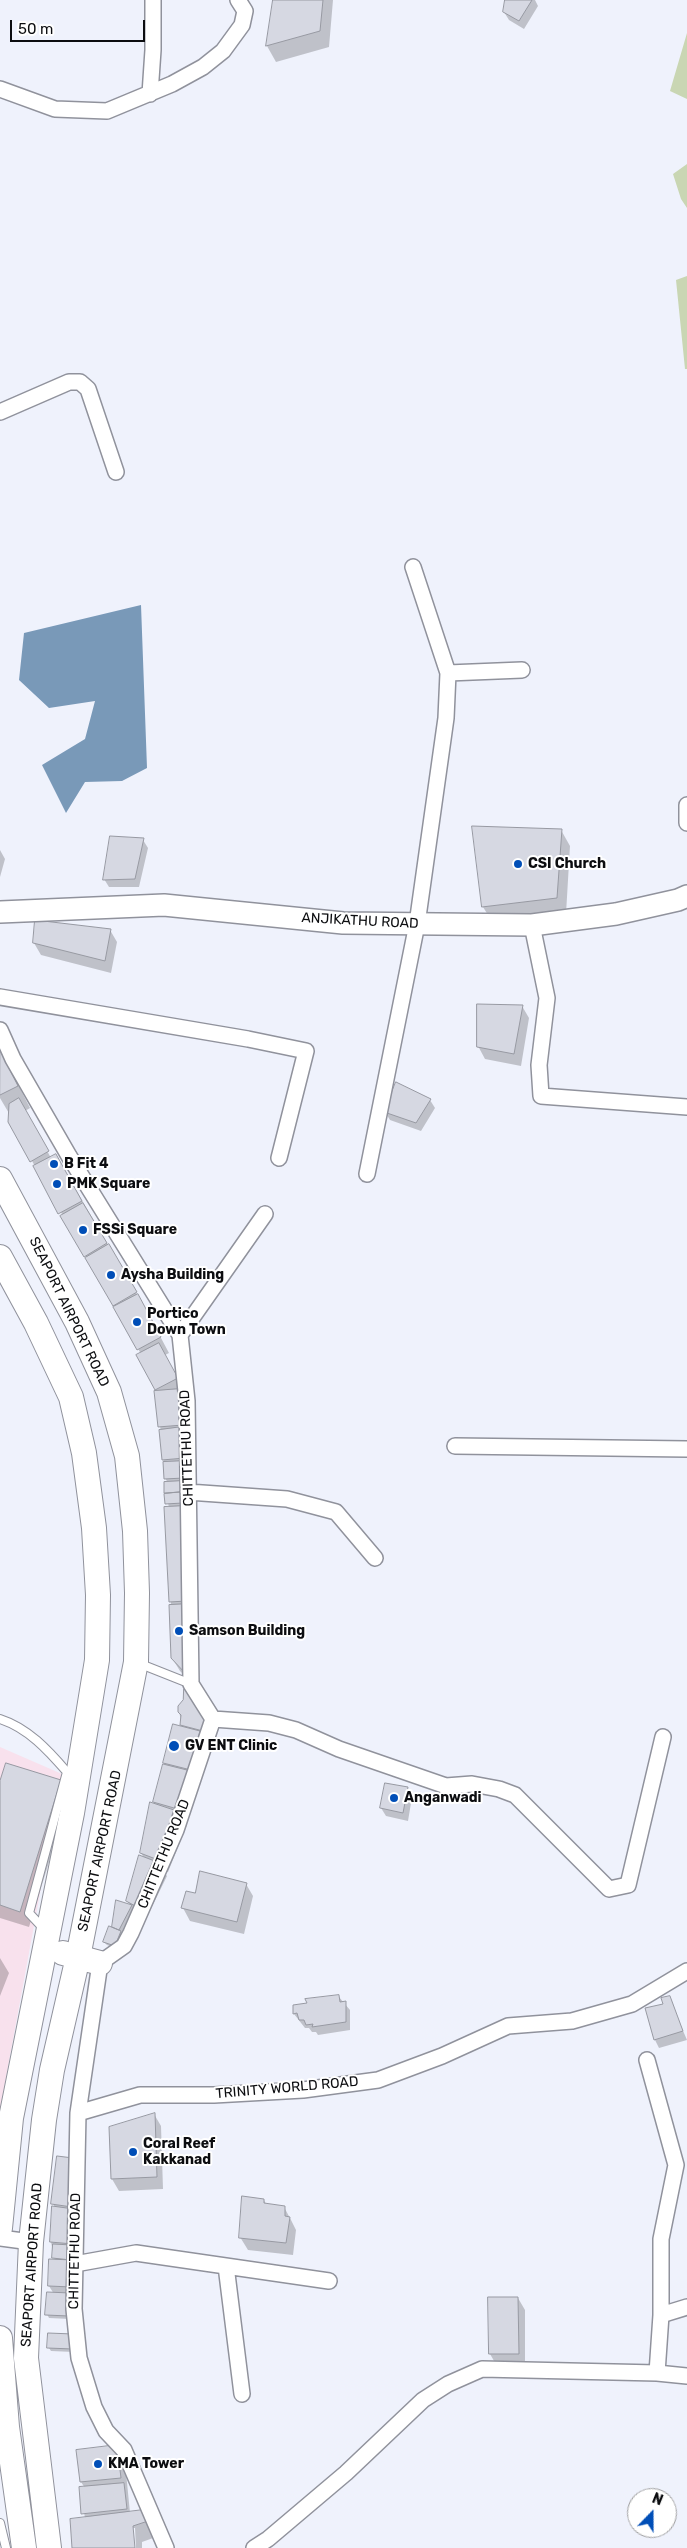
<!DOCTYPE html>
<style>
body{margin:0}
#map{position:relative;width:687px;height:2548px;overflow:hidden;background:#eff2fc;font-family:Rubik,sans-serif}
canvas{display:block}
.north{position:absolute;left:627px;top:2488px;width:50px;height:50px;box-sizing:border-box;background:#fff;border:1px solid #9e9e9f;border-radius:50%;rotate:22deg;font-size:14px;font-weight:700;line-height:20px;text-align:center;color:#0c0d10}
.north::after{content:'';display:block;margin:auto;width:18px;height:22px;background:#004eb7;clip-path:polygon(50% 0,100% 100%,50% 72%,0 100%)}
.scale{position:absolute;left:10px;top:20px;width:135px;height:22px;box-sizing:border-box;border:2px solid #0c0d10;border-top:0;padding-left:6px;font-size:15px;line-height:18px;white-space:nowrap;color:#0c0d10;-webkit-text-stroke:4px #fff;paint-order:stroke}
</style>
<div id="map">
<canvas width="687" height="2548"></canvas>
<div class="north">N</div>
<div class="scale">50 m</div>
</div>
<script>
const ctx = document.querySelector('canvas').getContext('2d');
ctx.lineJoin = 'round';
function fillPath(path, color) { ctx.fillStyle = color; ctx.fill(path, 'evenodd'); }
function stroke(path, color, width, dash) { ctx.strokeStyle = color; ctx.lineWidth = width; ctx.lineCap = dash ? 'butt' : 'round'; ctx.setLineDash(dash || []); ctx.stroke(path); }
function drawText(font, color, halo, rows, align = 'center') {
  ctx.font = font + ' Rubik,sans-serif'; ctx.lineWidth = 4; ctx.setLineDash([]); ctx.textBaseline = 'middle'; ctx.strokeStyle = halo; ctx.fillStyle = color; for (const [text, x, y, turn = 0] of rows) {
    ctx.save(); ctx.translate(x, y); ctx.rotate((+turn || 0) * Math.PI / 180); ctx.textAlign = isNaN(turn) ? turn : align; if (halo) ctx.strokeText(text, 0, 0); ctx.fillText(text, 0, 0); ctx.restore();
  }
}
const commercial = new Path2D(`
 M 0,1747 L 62,1774 L 0,2110 Z`);
const green = new Path2D(`
 M 687,33 L 687,99 L 670,91 Z
 M 687,164 L 687,208 L 681,199 L 673,174 Z
 M 687,276 L 687,369 L 685,369 L 676,280 Z`);
const water = new Path2D(`
 M 141,605 L 147,768 L 122,781 L 85,782 L 66,813 L 42,765 L 85,739 L 95,701 L 49,708 L 19,680 L 24,633 Z`);
const shadow = new Path2D(`
 M 275,0 L 333,0 L 329,47 L 276,62 L 267,46 Z
 M 506,0 L 535,0 L 538,6 L 524,29 L 509,20 L 504,12 Z
 M 561,830 L 570,846 L 566,914 L 493,923 L 483,907 Z
 M 143,840 L 148,848 L 139,887 L 109,887 L 104,879 Z
 M 0,850 L 5,859 L 0,877 Z
 M 110,930 L 117,942 L 111,973 L 41,955 L 34,943 Z
 M 522,1006 L 529,1018 L 521,1066 L 485,1059 L 478,1046 Z
 M 0,1049 L 30,1108 L 25,1111 L 51,1158 L 65,1171 L 145,1308 L 169,1353 L 165,1355 L 184,1391 L 194,1685 L 180,1671 L 172,1658 L 169,1508 L 166,1492 L 168,1483 L 165,1478 L 157,1392 L 138,1355 L 141,1354 L 10,1122 L 10,1115 L 0,1098 Z
 M 430,1100 L 435,1108 L 421,1131 L 390,1120 L 385,1112 Z
 M 179,1712 L 213,1727 L 215,1738 L 212,1747 L 206,1745 L 187,1822 L 184,1821 L 187,1825 L 168,1872 L 163,1871 L 167,1876 L 146,1919 L 133,1910 L 121,1933 L 122,1936 L 117,1949 L 107,1945 L 104,1942 L 113,1929 L 117,1901 L 130,1905 L 127,1901 L 144,1858 L 141,1853 L 156,1806 L 154,1802 L 167,1766 L 164,1763 L 183,1728 Z
 M 60,1781 L 69,1797 L 29,1927 L 0,1918 L 0,1785 Z
 M 408,1789 L 412,1797 L 408,1821 L 386,1816 L 381,1808 Z
 M 246,1884 L 253,1896 L 244,1934 L 190,1921 L 183,1908 Z
 M 0,1958 L 9,1973 L 0,1996 Z
 M 339,1997 L 350,2010 L 350,2030 L 318,2035 L 316,2032 L 312,2032 L 309,2028 L 305,2028 L 294,2014 L 294,2006 Z
 M 669,1998 L 687,2040 L 659,2048 L 655,2040 L 647,2009 L 665,2004 Z
 M 154,2114 L 161,2126 L 163,2189 L 119,2191 L 112,2179 Z
 M 58,2157 L 73,2209 L 70,2319 L 49,2318 L 47,2314 L 54,2294 L 49,2286 L 50,2261 L 55,2261 L 51,2242 Z
 M 264,2200 L 266,2204 L 284,2207 L 291,2220 L 296,2230 L 293,2255 L 248,2250 L 240,2237 Z
 M 518,2298 L 525,2310 L 525,2366 L 497,2366 L 490,2354 Z
 M 72,2335 L 74,2352 L 51,2351 L 49,2348 Z
 M 116,2446 L 125,2462 L 130,2513 L 142,2511 L 156,2537 L 142,2542 L 142,2548 L 136,2548 L 135,2528 L 132,2528 L 134,2548 L 73,2548 L 85,2518 L 80,2488 L 85,2488 L 81,2482 L 77,2451 Z`);
const building = new Path2D(`
 M 273,0 L 323,0 L 320,31 L 266,46 Z
 M 505,0 L 532,0 L 519,21 L 503,12 Z
 M 472,826 L 562,829 L 557,898 L 482,907 Z
 M 110,836 L 144,838 L 135,879 L 103,880 Z
 M 35,920 L 111,929 L 105,961 L 33,943 Z
 M 477,1004 L 523,1005 L 514,1054 L 477,1047 Z
 M 0,1050 L 18,1086 L 0,1095 Z
 M 396,1082 L 431,1099 L 416,1123 L 384,1112 Z
 M 19,1098 L 49,1151 L 30,1162 L 8,1122 L 9,1104 Z
 M 56,1154 L 82,1201 L 58,1214 L 33,1166 Z
 M 83,1203 L 107,1243 L 84,1257 L 60,1216 Z
 M 109,1244 L 137,1292 L 113,1306 L 85,1258 Z
 M 138,1294 L 161,1337 L 137,1350 L 113,1307 Z
 M 159,1343 L 178,1378 L 155,1390 L 136,1355 Z
 M 179,1389 L 183,1425 L 158,1427 L 154,1391 Z
 M 182,1427 L 185,1458 L 162,1460 L 159,1430 Z
 M 183,1461 L 184,1478 L 164,1479 L 163,1462 Z
 M 181,1481 L 181,1492 L 164,1493 L 164,1482 Z
 M 182,1492 L 183,1503 L 165,1504 L 164,1494 Z
 M 183,1506 L 187,1601 L 169,1602 L 164,1507 Z
 M 187,1604 L 186,1674 L 171,1658 L 169,1605 Z
 M 184,1689 L 191,1692 L 206,1721 L 203,1731 L 180,1725 L 181,1715 L 178,1712 L 178,1706 L 183,1700 Z
 M 173,1724 L 200,1731 L 191,1770 L 163,1763 Z
 M 6,1763 L 61,1780 L 20,1912 L 0,1905 L 0,1781 Z
 M 163,1764 L 191,1771 L 181,1810 L 153,1802 Z
 M 385,1783 L 408,1787 L 403,1813 L 380,1808 Z
 M 150,1802 L 180,1812 L 161,1861 L 140,1853 Z
 M 139,1855 L 160,1863 L 139,1908 L 126,1901 Z
 M 200,1871 L 247,1883 L 237,1922 L 181,1908 L 186,1891 L 195,1893 Z
 M 116,1900 L 132,1905 L 119,1930 L 112,1927 Z
 M 109,1926 L 121,1931 L 115,1946 L 103,1942 Z
 M 339,1995 L 340,2002 L 346,2001 L 346,2022 L 312,2027 L 313,2024 L 306,2025 L 304,2020 L 299,2020 L 297,2013 L 293,2014 L 293,2005 L 307,2003 L 305,1999 Z
 M 670,1996 L 683,2031 L 654,2040 L 645,2008 L 663,2004 L 661,1998 Z
 M 155,2113 L 157,2177 L 111,2179 L 109,2127 Z
 M 57,2156 L 73,2158 L 72,2207 L 51,2204 Z
 M 242,2196 L 264,2199 L 264,2203 L 285,2206 L 285,2216 L 290,2217 L 286,2243 L 239,2238 Z
 M 52,2206 L 74,2209 L 73,2244 L 50,2242 Z
 M 53,2244 L 72,2245 L 71,2260 L 52,2258 Z
 M 49,2259 L 72,2260 L 72,2287 L 48,2286 Z
 M 47,2292 L 70,2293 L 69,2316 L 45,2315 Z
 M 488,2297 L 518,2297 L 519,2354 L 489,2354 Z
 M 48,2333 L 73,2334 L 73,2349 L 47,2348 Z
 M 117,2445 L 121,2478 L 80,2482 L 76,2450 Z
 M 124,2483 L 127,2509 L 81,2514 L 79,2487 Z
 M 143,2510 L 148,2521 L 133,2526 L 135,2548 L 72,2548 L 70,2519 Z`);
const lane = new Path2D(`
 M 138,1663 L 191,1684
 M 0,1719 C 28,1728 48,1750 67,1772 L 29,1913 L 44,1929
 M 0,2523 L 6,2548`);
const street = new Path2D(`
 M 0,89 L 55,109 L 107,111 L 172,84 L 203,67 L 223,51 L 242,25 L 245,11 L 238,0
 M 150,94 L 153,50 L 153,0
 M 0,412 L 69,382 L 80,382 L 88,389 L 116,472
 M 448,673 L 522,670
 M 687,805 L 687,823
 M 532,925 L 547,998 L 539,1065 L 541,1096 L 687,1107
 M 0,997 L 248,1039 L 306,1051 L 279,1158
 M 0,1030 L 13,1059 L 69,1156 L 180,1335 L 187,1401 L 191,1684 L 213,1719 L 176,1830 L 131,1933 L 124,1946 L 100,1963 L 78,2113 L 74,2309 L 79,2358 L 94,2407 L 106,2431 L 124,2450 L 166,2548
 M 367,1174 L 417,924 L 446,718 L 448,673 L 413,567
 M 180,1335 L 265,1214
 M 455,1446 L 687,1449
 M 188,1492 L 287,1499 L 336,1512 L 375,1558
 M 213,1719 L 269,1723 L 296,1730 L 339,1749 L 446,1786 L 472,1784 L 499,1789 L 515,1795 L 609,1889 L 628,1885 L 663,1737
 M 78,2113 L 140,2095 L 214,2095 L 303,2090 L 378,2080 L 442,2056 L 508,2026 L 572,2021 L 632,2004 L 687,1971
 M 0,2238 L 31,2242
 M 75,2264 L 136,2253 L 329,2281
 M 226,2266 L 242,2394
 M 661,2315 L 687,2307
 M 657,2373 L 687,2376
 M 254,2548 L 268,2539 L 346,2473 L 423,2400 L 448,2384 L 482,2369 L 657,2373 L 661,2315 L 661,2239 L 676,2165 L 647,2060`);
const secondary = new Path2D(`
 M 0,912 L 164,905 L 343,923 L 532,925 L 616,914 L 678,900 L 687,896`);
const primary = new Path2D(`
 M 0,1179 L 77,1322 L 109,1392 L 127,1456 L 135,1531 L 137,1593 L 136,1662 L 78,1957 L 52,2070 L 44,2120 L 31,2242 L 26,2358 L 49,2548
 M 0,1257 L 36,1323 L 71,1397 L 84,1453 L 94,1528 L 98,1595 L 97,1660 L 72,1813 L 11,2118 L 0,2228
 M 63,1953 L 100,1963
 M 0,2338 L 7,2427 L 24,2548`);
const markers = [
 [518,864,5,"#004eb7"],
 [54,1164,5,"#004eb7"],
 [57,1184,5,"#004eb7"],
 [83,1230,5,"#004eb7"],
 [111,1275,5,"#004eb7"],
 [137,1322,5,"#004eb7"],
 [179,1631,5,"#004eb7"],
 [174,1746,6,"#004eb7"],
 [394,1798,5,"#004eb7"],
 [133,2152,5,"#004eb7"],
 [98,2464,5,"#004eb7"]
];
const poiNames = [
 ["CSI Church",528,864],
 ["B Fit 4",64,1164],
 ["PMK Square",67,1184],
 ["FSSi Square",93,1230],
 ["Aysha Building",121,1275],
 ["Portico",147,1314],
 ["Down Town",147,1330],
 ["Samson Building",189,1631],
 ["GV ENT Clinic",185,1746],
 ["Anganwadi",404,1798],
 ["Coral Reef",143,2144],
 ["Kakkanad",143,2160],
 ["KMA Tower",108,2464]
];
const streetNames = [
 ["ANJIKATHU ROAD",360,921,3],
 ["SEAPORT AIRPORT ROAD",69,1312,64],
 ["CHITTETHU ROAD",187,1448,-92],
 ["SEAPORT AIRPORT ROAD",100,1851,-78],
 ["CHITTETHU ROAD",164,1854,-68],
 ["TRINITY WORLD ROAD",287,2088,-5],
 ["CHITTETHU ROAD",75,2251,-89],
 ["SEAPORT AIRPORT ROAD",32,2265,-86]
];
fillPath(commercial, '#f8e1ed');
fillPath(green, '#c9d6b3');
fillPath(water, '#7999b8');
fillPath(shadow, '#0003');
fillPath(building, '#d6d8e2');
stroke(building, '#9799a2', 1);
stroke(lane, '#90929c', 10);
stroke(street, '#90929c', 18);
stroke(secondary, '#90929c', 24);
stroke(primary, '#90929c', 26);
stroke(lane, '#fff', 8);
stroke(street, '#fff', 15);
stroke(secondary, '#fff', 21);
stroke(primary, '#fff', 24);
for (const [x, y, r, color] of markers) { const dot = new Path2D(); dot.arc(x, y, r, 0, 2 * Math.PI); ctx.fillStyle = color; ctx.fill(dot); stroke(dot, '#fff', 2); }
drawText('bold 14px', '#0c0d10', '#fff', poiNames, 'left');
drawText('14px', '#0c0d10', '#fff', streetNames);
</script>
